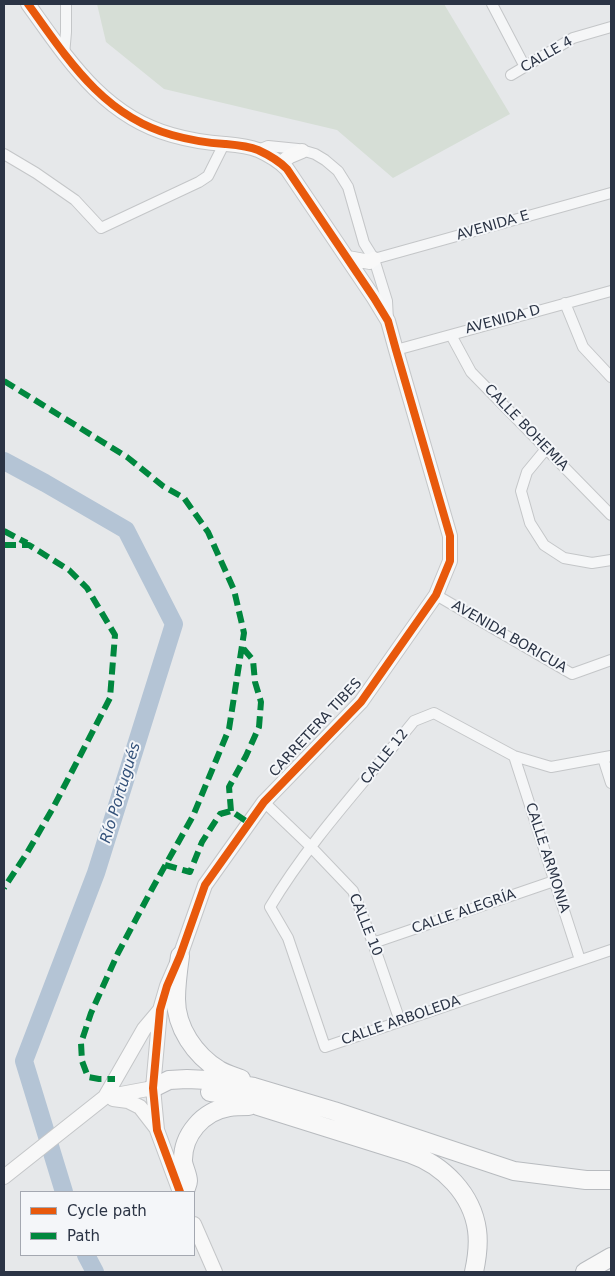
<!DOCTYPE html>
<meta charset="utf-8">
<style>
body{margin:0}
#map{position:relative;width:615px;height:1276px;overflow:hidden;background:#e6e8ea;font-family:"DejaVu Sans",sans-serif}
canvas{display:block}
.frame{position:absolute;inset:0;border:5px solid #2b3445;pointer-events:none}
.legend{position:absolute;left:20px;top:1191px;width:175px;height:65px;box-sizing:border-box;background:#f4f6f9;border:1px solid #a4a8b1;margin:0;padding:6px 9px;list-style:none;font-size:15px;color:#2b3445}
.legend li{display:flex;align-items:center;gap:10px;height:25px}
.legend b{width:25px;border:1px solid #a4a8b1}
</style>
<div id="map">
<canvas width="615" height="1276"></canvas>
<div class="frame"></div>
<ul class="legend">
<li><b style="height:6px;background:#e8590c"></b>Cycle path</li>
<li><b style="height:6px;background:#00873e"></b>Path</li>
</ul>
</div>
<script>
const ctx = document.querySelector('canvas').getContext('2d');
ctx.lineJoin = 'round';
function fillPath(path, color) { ctx.fillStyle = color; ctx.fill(path, 'evenodd'); }
function stroke(path, color, width, dash) { ctx.strokeStyle = color; ctx.lineWidth = width; ctx.lineCap = dash ? 'butt' : 'round'; ctx.setLineDash(dash || []); ctx.stroke(path); }
function drawText(font, color, halo, rows, align = 'center') {
  ctx.font = font + ' "DejaVu Sans",sans-serif'; ctx.lineWidth = 4; ctx.setLineDash([]); ctx.textBaseline = 'middle'; ctx.strokeStyle = halo; ctx.fillStyle = color; for (const [text, x, y, turn = 0] of rows) {
    ctx.save(); ctx.translate(x, y); ctx.rotate((+turn || 0) * Math.PI / 180); ctx.textAlign = isNaN(turn) ? turn : align; if (halo) ctx.strokeText(text, 0, 0); ctx.fillText(text, 0, 0); ctx.restore();
  }
}
const green = new Path2D(`
 M 97,4 L 444,4 L 510,114 L 393,178 L 337,130 L 164,89 L 106,42 Z`);
const river = new Path2D(`
 M 4,461 L 45,483 L 126,530 L 174,624 L 96,873 L 24,1061 L 64,1192
 M 86,1255 L 95,1272`);
const street = new Path2D(`
 M 492,4 L 525,67
 M 64,55 L 66,32 L 66,4
 M 511,75 L 573,38 L 611,27
 M 258,150 L 268,146 L 298,149 L 315,154 L 325,160 L 338,171 L 348,187 L 364,243 L 374,259 L 387,301 L 388,320
 M 4,154 L 36,173 L 75,200 L 101,228 L 199,182 L 208,176 L 224,144
 M 374,259 L 611,193
 M 565,303 L 583,347 L 611,377
 M 451,335 L 471,372 L 611,515
 M 396,350 L 611,291
 M 546,449 L 527,472 L 521,491 L 530,523 L 544,545 L 564,558 L 592,563 L 611,560
 M 436,595 L 572,674 L 611,660
 M 514,756 L 580,960
 M 611,756 L 551,767 L 514,756 L 434,713 L 414,721 C 365,782 310,840 270,907 L 288,938 L 325,1047 L 611,950
 M 603,758 L 611,783
 M 264,802 L 311,847 L 353,891 L 373,943 L 400,1021
 M 373,943 L 554,881`);
const secondary = new Path2D(`
 M 28,4 C 67,58 103,116 172,135 C 186,139 209,143 225,144 C 236,145 248,146 258,150 C 269,155 279,161 287,169 L 374,298 L 388,321 L 396,350 L 450,536 L 450,561 L 436,595 L 361,702 L 264,802 L 205,885 L 180,956 L 167,986 L 160,1010 L 153,1088 L 157,1130 L 180,1192
 M 281,163 L 290,156 L 302,151
 M 348,258 L 370,262 L 374,259
 M 105,1097 L 144,1029 L 160,1010
 M 113,1099 L 128,1101 L 140,1107 L 157,1129
 M 4,1177 L 105,1097 L 153,1088
 M 194,1224 L 215,1272`);
const highway = new Path2D(`
 M 180,956 C 178,970 176,985 176,999 C 176,1028 195,1055 219,1070 C 226,1074 233,1076 241,1079
 M 153,1088 L 169,1080 L 187,1079 L 208,1080 L 254,1087 L 334,1111 L 514,1171 L 586,1180 L 611,1180
 M 210,1092 C 223,1093 249,1098 258,1106 L 411,1154 C 443,1165 472,1194 477,1230 C 479,1244 477,1258 474,1272
 M 185,1192 C 185,1189 188,1184 188,1181 C 188,1175 184,1168 183,1162 C 182,1135 203,1111 229,1107 C 236,1106 242,1106 249,1106
 M 585,1272 L 611,1257`);
const quiet = new Path2D(`
 M 4,381 L 127,457 L 163,486 L 184,498 L 208,532 L 234,590 L 244,633 L 229,729 L 193,816 L 152,889 L 118,953 L 91,1013 L 81,1043 L 82,1061 L 88,1077 L 99,1079 L 115,1079
 M 4,531 L 27,543
 M 4,545 L 29,545 L 69,570 L 87,588 L 115,635 L 110,698 L 53,808 L 27,853 L 4,888
 M 231,811 L 229,787 L 246,756 L 259,727 L 261,702 L 255,682 L 253,660 L 242,647
 M 165,865 L 190,872 L 202,842 L 220,814 L 231,811 L 249,823`);
const cycleway = new Path2D(`
 M 28,4 C 67,58 103,116 172,135 C 186,139 209,143 225,144 C 236,145 248,146 258,150 C 269,155 279,161 287,169 L 374,298 L 388,321 L 396,350 L 450,536 L 450,561 L 436,595 L 361,702 L 264,802 L 205,885 L 180,956 L 167,986 L 160,1010 L 153,1088 L 157,1130 L 180,1192`);
const streetNames = [
 ["CALLE 4",547,55,-30],
 ["AVENIDA E",493,226,-16],
 ["AVENIDA D",503,320,-15],
 ["CALLE BOHEMIA",526,428,46],
 ["AVENIDA BORICUA",509,637,30],
 ["CARRETERA TIBES",316,728,-47],
 ["CALLE 12",385,757,-51],
 ["CALLE ARMONIA",547,858,72],
 ["CALLE ALEGRÍA",464,912,-19],
 ["CALLE 10",365,925,68],
 ["CALLE ARBOLEDA",401,1021,-19]
];
const waterNames = [
 ["Río Portugués",121,793,-73]
];
fillPath(green, '#d6ded6');
stroke(river, '#b4c4d5', 18);
stroke(street, '#c4c6c8', 12);
stroke(secondary, '#c4c6c8', 16);
stroke(highway, '#b8bbbf', 20);
stroke(street, '#f5f6f7', 10);
stroke(secondary, '#f8f8f8', 14);
stroke(highway, '#f8f8f8', 18);
stroke(quiet, '#00873e', 6, [12, 6]);
stroke(cycleway, '#e8590c', 8);
drawText('14px', '#2b3445', '#f4f6f9', streetNames);
drawText('italic 15px', '#34527a', '#f4f6f9', waterNames);
</script>
